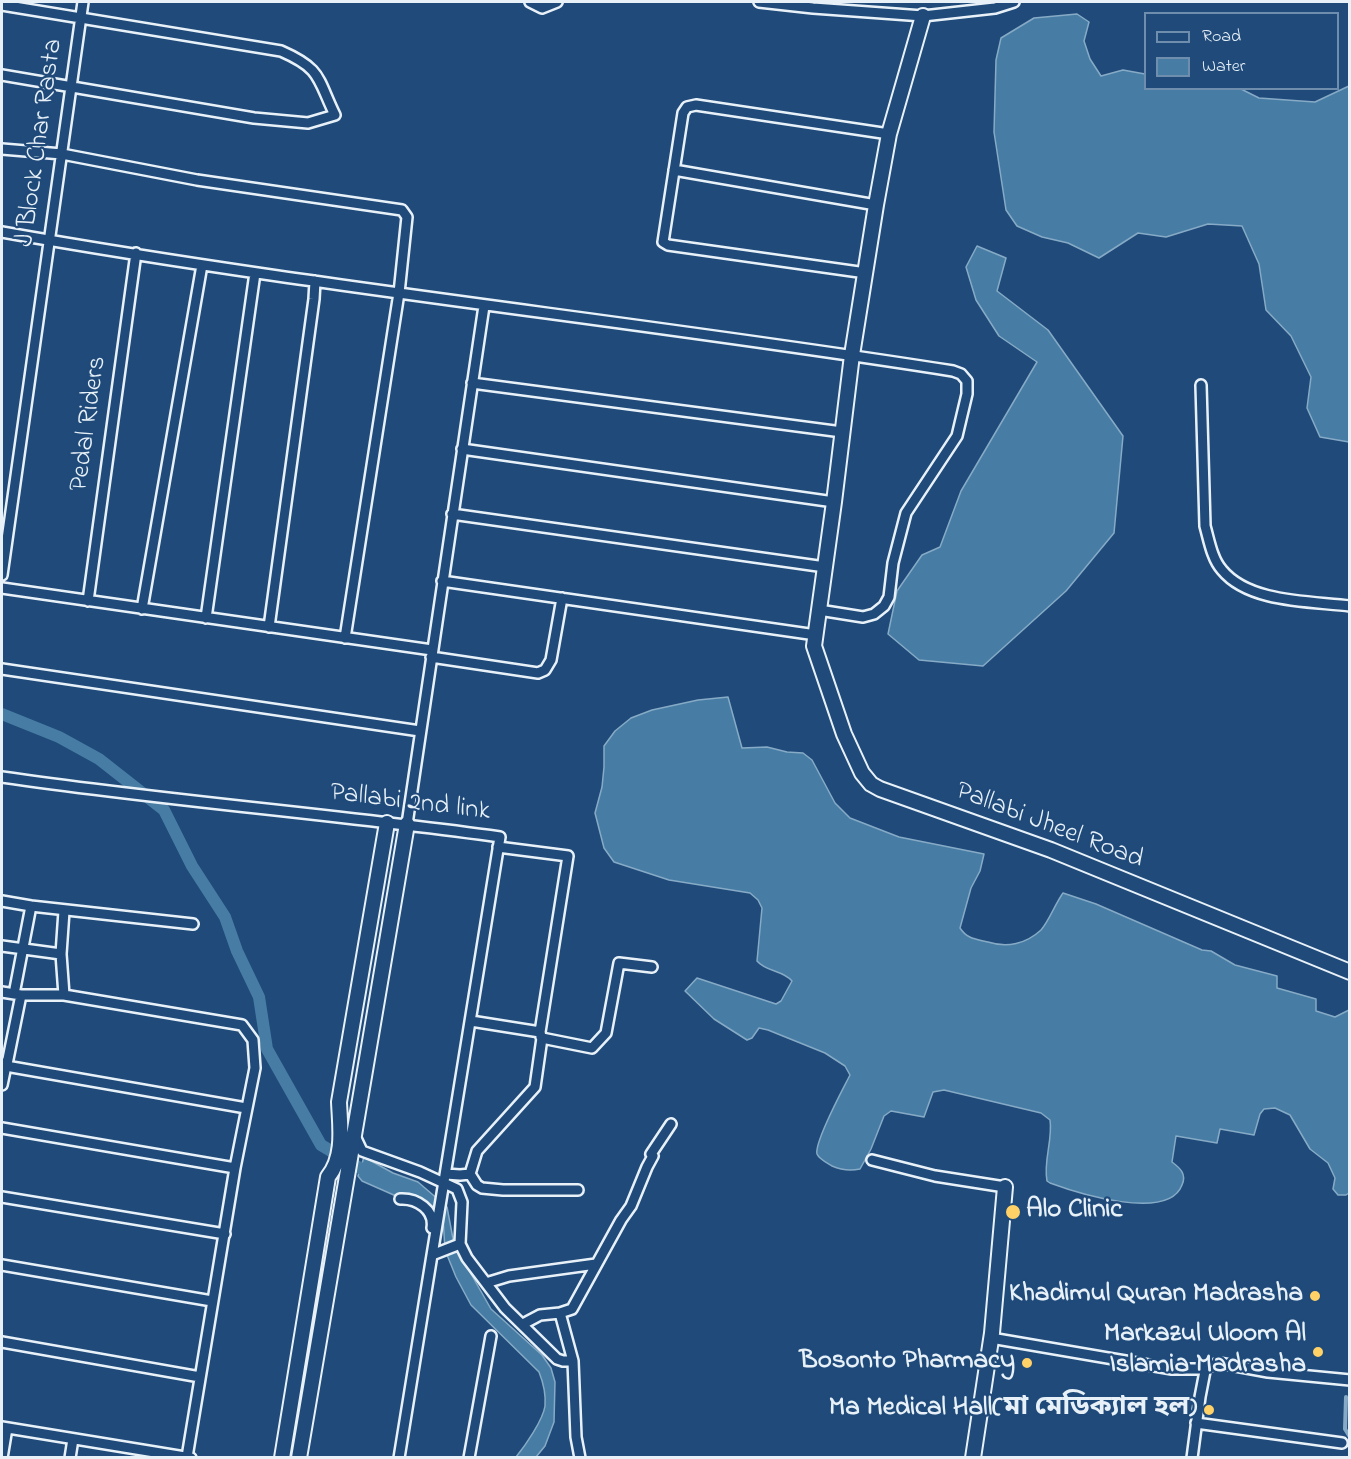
<!DOCTYPE html>
<meta charset="utf-8">
<style>
body{margin:0}
#map{position:relative;width:1351px;height:1459px;overflow:hidden;background:#1f4a7a;font-family:"Indie Flower",sans-serif}
canvas{display:block}
.frame{position:absolute;inset:0;border:3px solid #e8f1f8;pointer-events:none}
.legend{position:absolute;left:1144px;top:12px;width:195px;height:78px;box-sizing:border-box;background:#1f4a7a;border:2px solid #6f8dac;margin:0;padding:8px 10px;list-style:none;font-size:18px;color:#e8f1f8}
.legend li{display:flex;align-items:center;gap:12px;height:30px}
.legend b{width:30px;border:2px solid #6f8dac}
</style>
<div id="map">
<canvas width="1351" height="1459"></canvas>
<div class="frame"></div>
<ul class="legend">
<li><b style="height:8px;background:#1f4a7a"></b>Road</li>
<li><b style="height:16px;background:#477da4"></b>Water</li>
</ul>
</div>
<script>
const ctx = document.querySelector('canvas').getContext('2d');
ctx.lineJoin = 'round';
function fillPath(path, color) { ctx.fillStyle = color; ctx.fill(path, 'evenodd'); }
function stroke(path, color, width, dash) { ctx.strokeStyle = color; ctx.lineWidth = width; ctx.lineCap = dash ? 'butt' : 'round'; ctx.setLineDash(dash || []); ctx.stroke(path); }
function drawText(font, color, halo, rows, align = 'center') {
  ctx.font = font + ' "Indie Flower","Noto Sans Bengali",sans-serif'; ctx.lineWidth = 4.5; ctx.setLineDash([]); ctx.textBaseline = 'middle'; ctx.strokeStyle = halo; ctx.fillStyle = color; for (const [text, x, y, turn = 0] of rows) {
    ctx.save(); ctx.translate(x, y); ctx.rotate((+turn || 0) * Math.PI / 180); ctx.textAlign = isNaN(turn) ? turn : align; if (halo) ctx.strokeText(text, 0, 0); ctx.fillText(text, 0, 0); ctx.restore();
  }
}
const water = new Path2D(`
 M 1077,14 L 1089,22 L 1084,41 L 1090,59 L 1101,76 L 1123,70 L 1145,74 L 1146,88 L 1241,89 L 1259,98 L 1315,102 L 1349,86 L 1349,442 L 1320,437 L 1307,408 L 1311,377 L 1291,336 L 1266,310 L 1259,264 L 1242,226 L 1208,224 L 1166,237 L 1138,233 L 1099,258 L 1068,243 L 1042,237 L 1017,226 L 1006,210 L 994,132 L 996,60 L 1001,38 L 1034,18 Z
 M 977,246 L 1006,258 L 997,291 L 1048,330 L 1123,436 L 1114,533 L 1066,591 L 983,666 L 919,660 L 888,634 L 897,591 L 922,555 L 940,547 L 961,491 L 1037,362 L 999,336 L 976,300 L 966,267 Z
 M 728,697 L 742,748 L 767,747 L 787,752 L 803,753 L 812,760 L 835,803 L 850,818 L 899,837 L 984,854 L 980,871 L 971,888 L 960,928 C 967,939 976,939 988,942 C 1007,948 1026,944 1041,930 C 1049,921 1055,904 1063,893 L 1096,904 L 1202,950 L 1211,951 L 1235,965 L 1277,976 L 1277,988 L 1316,999 L 1316,1011 L 1335,1017 L 1349,1010 L 1349,1193 L 1346,1195 L 1338,1195 L 1333,1189 L 1335,1178 L 1328,1163 L 1310,1149 L 1290,1115 L 1275,1108 L 1264,1109 L 1260,1114 L 1254,1135 L 1220,1129 L 1217,1143 L 1176,1136 L 1172,1162 C 1180,1168 1187,1174 1182,1185 C 1168,1222 1077,1193 1050,1183 L 1047,1181 C 1043,1161 1053,1140 1050,1120 L 1041,1113 L 944,1090 L 933,1092 L 924,1117 L 891,1111 L 884,1116 L 871,1149 L 860,1169 C 850,1171 841,1170 832,1166 C 827,1163 819,1159 817,1154 C 814,1142 843,1089 850,1075 L 845,1066 L 825,1053 L 768,1030 L 759,1028 L 752,1038 L 747,1040 L 714,1019 L 685,991 L 697,978 L 776,1004 L 781,1001 L 792,981 C 783,970 766,972 757,961 L 762,908 L 758,900 L 750,893 L 669,880 L 614,862 L 604,848 L 595,813 L 602,787 L 604,767 L 604,746 L 615,731 L 631,718 L 652,710 L 698,700 Z
 M 364,1157 L 393,1173 L 418,1182 L 447,1207 L 454,1244 L 491,1309 L 542,1355 L 551,1368 L 555,1382 L 554,1422 L 545,1446 L 536,1457 L 516,1457 C 525,1446 543,1420 545,1406 C 546,1394 543,1382 539,1372 L 471,1305 L 456,1277 L 445,1250 L 443,1217 L 420,1199 L 396,1196 L 362,1181 L 358,1176 Z`);
const stream = new Path2D(`
 M 1346,1397 L 1345,1429 L 1350,1437`);
const canal = new Path2D(`
 M 2,714 L 59,737 L 99,759 L 164,810 L 192,866 L 225,917 L 237,951 L 259,997 L 267,1049 L 321,1145 L 358,1167 L 375,1175`);
const street = new Path2D(`
 M 530,2 L 542,8 L 557,2
 M 759,2 L 813,8 L 923,16 L 995,8 L 1014,2
 M 2,5 L 281,51 C 322,69 317,78 335,115 L 308,123 L 254,118 L 2,75
 M 2,149 L 62,154 L 197,180 L 402,210 L 407,217 L 399,293 L 345,638
 M 674,170 L 876,205
 M 2,232 C 317,288 637,321 953,371 L 961,374 L 967,381 L 967,394 L 957,436 L 906,513 L 893,563 L 889,597 L 884,606 L 874,614 L 863,617 L 819,610
 M 866,273 L 668,245 L 663,242 L 683,113 L 687,107 L 696,105 L 889,134
 M 472,383 L 842,432
 M 1201,385 L 1205,526 C 1209,540 1212,559 1222,570 C 1249,603 1310,601 1350,606
 M 462,449 L 834,502
 M 452,514 L 825,567
 M 2,575 L 83,2
 M 442,581 L 816,635
 M 2,588 L 432,650
 M 88,601 L 136,253
 M 142,609 L 202,265
 M 206,618 L 255,273
 M 269,627 L 314,299 L 315,281
 M 431,657 L 538,673 L 545,670 L 551,660 L 562,598
 M 2,669 L 420,731
 M 2,777 C 167,801 334,814 500,837 L 399,1458
 M 407,824 L 484,306
 M 498,847 L 568,856 L 540,1032
 M 2,901 L 31,906 L 14,994
 M 31,906 L 193,924
 M 2,946 L 61,954
 M 2,992 L 21,995 L 64,995 L 242,1025 L 253,1040 L 255,1068 L 235,1168 L 187,1457
 M 64,995 L 61,954 L 64,911
 M 471,1021 L 540,1032 L 541,1037
 M 2,1063 L 7,1064 L 6,1066 L 246,1108
 M 7,1064 L 21,995
 M 2,1085 L 6,1066
 M 2,1128 L 235,1168
 M 355,1136 L 362,1151 L 420,1172 L 457,1189 L 462,1202 L 460,1244 L 467,1258 L 505,1308 L 557,1359 L 563,1361 L 573,1361
 M 872,1160 L 935,1176 L 1005,1187
 M 446,1174 L 460,1175 L 470,1174 L 477,1151 L 535,1087 L 542,1038 L 592,1048 L 606,1033 L 619,963 L 652,967
 M 470,1174 L 477,1185 L 482,1188 L 503,1190 L 578,1190
 M 2,1197 L 225,1234
 M 400,1199 C 417,1198 435,1210 432,1228
 M 432,1255 L 460,1244
 M 2,1265 L 212,1301
 M 486,1283 L 509,1276 L 596,1264
 M 560,1313 L 572,1309 L 621,1220 L 631,1206 L 647,1167 L 653,1156 L 651,1154 L 671,1124
 M 523,1324 L 540,1315 L 560,1313 L 573,1361 L 576,1437 L 580,1458
 M 991,1338 L 1172,1369 L 1201,1369 L 1219,1363 L 1268,1372 L 1350,1380
 M 2,1342 L 200,1377
 M 1196,1423 L 1342,1443
 M 2,1427 L 191,1458
 M 2,1458 L 7,1428
 M 70,1458 L 73,1439
 M 469,1458 L 491,1336
 M 1192,1458 L 1200,1397 L 1206,1366`);
const secondary = new Path2D(`
 M 923,16 L 889,134 L 876,205 L 852,355 L 834,502 L 814,646 L 844,734 L 862,773 L 871,784 L 880,789 L 1051,850 L 1350,972
 M 282,1458 L 328,1177 C 345,1156 340,1126 339,1102 L 387,823
 M 299,1458 L 407,824
 M 973,1458 L 992,1333 L 1005,1187`);
const markers = [
 [1013,1212,8,"#ffd166"],
 [1315,1296,6,"#ffd166"],
 [1318,1352,6,"#ffd166"],
 [1027,1363,6,"#ffd166"],
 [1209,1410,6,"#ffd166"]
];
const streetNames = [
 ["J Block Char Rasta",41,143,-82],
 ["Pedal Riders",90,424,-82],
 ["Pallabi 2nd link",410,804,7],
 ["Pallabi Jheel Road",1049,827,21]
];
const poiNames = [
 ["Alo Clinic",1026,1212,"left"],
 ["Khadimul Quran Madrasha",1303,1296],
 ["Markazul Uloom Al",1306,1336],
 ["Islamia Madrasha",1306,1367],
 ["Bosonto Pharmacy",1015,1363],
 ["Ma Medical Hall(মা মেডিক্যাল হল)",1197,1410]
];
fillPath(water, '#477da4');
stroke(water, '#87abc6', 1.5);
stroke(stream, '#87abc6', 4);
stroke(canal, '#477da4', 12);
stroke(street, '#e8f1f8', 14);
stroke(secondary, '#e8f1f8', 18);
stroke(street, '#1f4a7a', 9);
stroke(secondary, '#1f4a7a', 14);
for (const [x, y, r, color] of markers) { const dot = new Path2D(); dot.arc(x, y, r, 0, 2 * Math.PI); ctx.fillStyle = color; ctx.fill(dot); stroke(dot, '#1f4a7a', 2); }
drawText('27px', '#e8f1f8', '#1f4a7a', streetNames);
drawText('bold 27px', '#e8f1f8', '#1f4a7a', poiNames, 'right');
</script>
